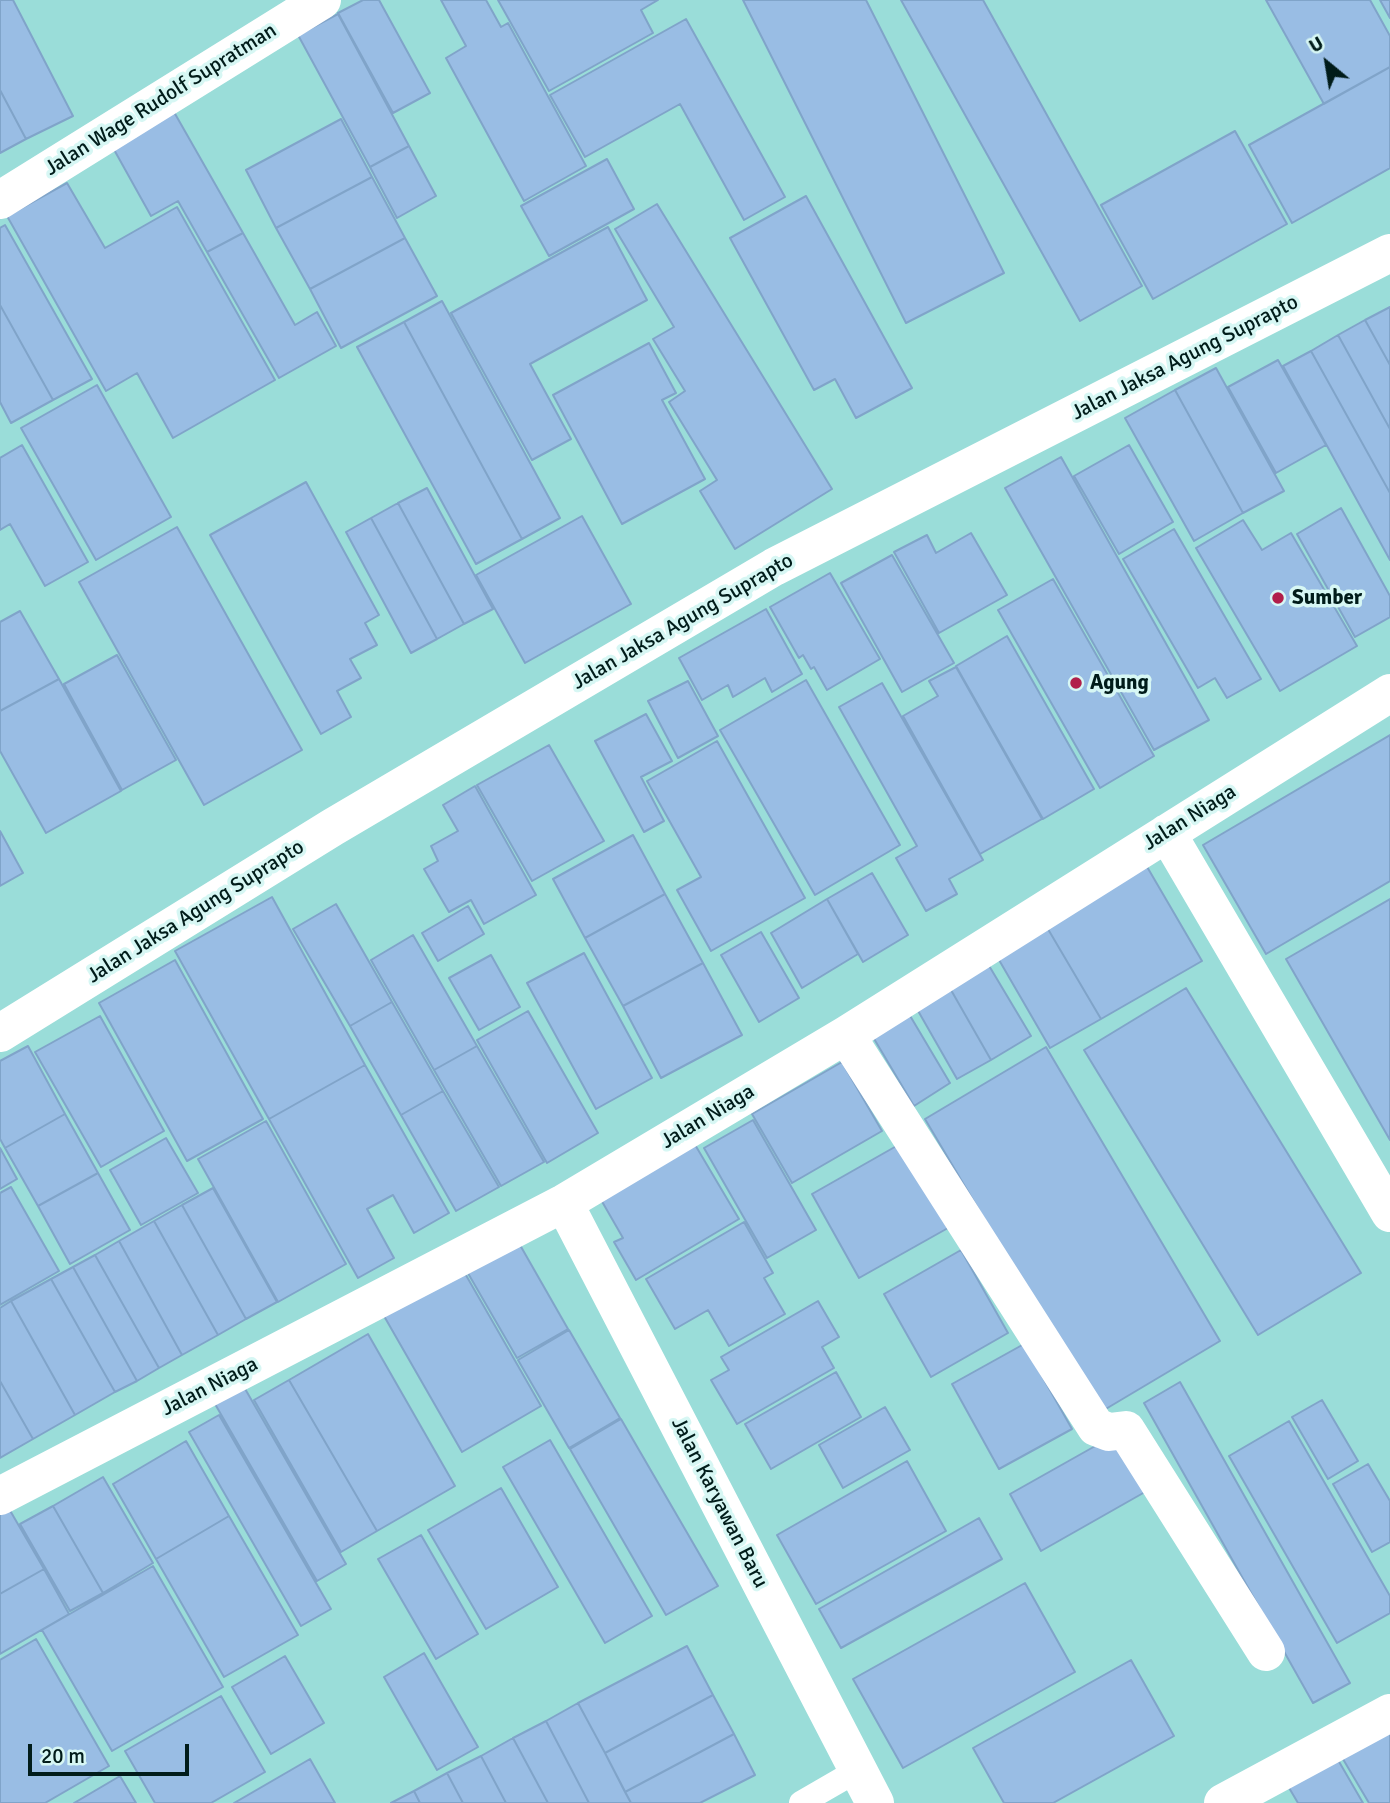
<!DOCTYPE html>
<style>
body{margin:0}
#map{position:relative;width:1390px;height:1803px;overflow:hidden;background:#9addd9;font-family:Signika,sans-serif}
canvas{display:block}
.north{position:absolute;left:1292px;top:28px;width:70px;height:70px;-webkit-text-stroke:5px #d7f7f4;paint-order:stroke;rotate:330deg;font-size:19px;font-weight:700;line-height:28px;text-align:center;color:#011c1a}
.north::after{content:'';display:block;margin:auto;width:24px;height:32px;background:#011c1a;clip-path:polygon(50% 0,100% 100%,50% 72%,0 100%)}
.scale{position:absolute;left:28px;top:1744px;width:161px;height:32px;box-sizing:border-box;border:4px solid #011c1a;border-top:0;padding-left:9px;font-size:21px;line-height:24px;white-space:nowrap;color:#011c1a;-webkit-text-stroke:5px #d7f7f4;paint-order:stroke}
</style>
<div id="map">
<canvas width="1390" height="1803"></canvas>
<div class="north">U</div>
<div class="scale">20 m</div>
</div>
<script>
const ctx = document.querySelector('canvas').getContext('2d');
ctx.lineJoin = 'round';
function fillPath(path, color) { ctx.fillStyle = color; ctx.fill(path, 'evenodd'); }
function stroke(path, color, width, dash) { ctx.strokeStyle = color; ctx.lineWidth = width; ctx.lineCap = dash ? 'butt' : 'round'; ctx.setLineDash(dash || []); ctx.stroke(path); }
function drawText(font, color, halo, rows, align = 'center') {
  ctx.font = font + ' Signika,sans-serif'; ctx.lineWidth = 7; ctx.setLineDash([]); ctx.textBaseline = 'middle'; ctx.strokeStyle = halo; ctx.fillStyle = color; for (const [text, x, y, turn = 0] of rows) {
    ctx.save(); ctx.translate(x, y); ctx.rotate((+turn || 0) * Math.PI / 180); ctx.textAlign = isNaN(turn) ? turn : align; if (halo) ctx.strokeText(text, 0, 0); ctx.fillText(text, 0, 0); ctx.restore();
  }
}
const building = new Path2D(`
 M 0,0 L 13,0 L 73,116 L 26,139 L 0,90 Z
 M 363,0 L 379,0 L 430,93 L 393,113 L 338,13 Z
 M 441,0 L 486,0 L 501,27 L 508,23 L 586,166 L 524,201 L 446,58 L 466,46 Z
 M 498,0 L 658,0 L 641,10 L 653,33 L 549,91 Z
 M 743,0 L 866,0 L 1004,273 L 906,323 Z
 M 901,0 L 983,0 L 1142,286 L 1080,321 Z
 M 1266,0 L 1370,0 L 1390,36 L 1390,67 L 1324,104 Z
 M 1380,0 L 1390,0 L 1390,18 Z
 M 338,14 L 409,146 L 370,167 L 298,35 Z
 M 686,19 L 785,197 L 744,220 L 680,104 L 585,157 L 550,95 Z
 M 1390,67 L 1390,168 L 1292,223 L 1249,145 Z
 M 0,90 L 26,139 L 0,153 Z
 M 174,112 L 243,233 L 207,252 L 178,201 L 151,216 L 112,146 Z
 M 341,119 L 372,177 L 276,228 L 246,170 Z
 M 1235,131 L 1287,224 L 1153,299 L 1101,205 Z
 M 409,146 L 436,196 L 397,218 L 370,167 Z
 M 607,159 L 634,209 L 549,256 L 521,206 Z
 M 372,177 L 405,238 L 310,289 L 276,228 Z
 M 67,183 L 105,248 L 177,207 L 275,380 L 173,438 L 137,373 L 106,391 L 7,216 Z
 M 806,196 L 912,388 L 856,418 L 835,379 L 814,390 L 730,238 Z
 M 657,204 L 832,489 L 735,549 L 700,491 L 717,480 L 669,402 L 685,391 L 653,339 L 674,327 L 615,229 Z
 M 5,225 L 92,379 L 53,400 L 0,305 L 0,228 Z
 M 608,227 L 647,300 L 530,364 L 571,439 L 532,460 L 451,313 Z
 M 243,233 L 295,325 L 317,312 L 336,346 L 279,378 L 207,252 Z
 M 405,238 L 437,296 L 341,348 L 310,289 Z
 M 442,301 L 560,518 L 522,539 L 404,322 Z
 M 0,305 L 53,400 L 11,423 L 0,402 Z
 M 1390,307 L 1390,365 L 1365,320 Z
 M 1365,320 L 1390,365 L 1390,429 L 1338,335 Z
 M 404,322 L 522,539 L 476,564 L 357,347 Z
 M 1338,335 L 1390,429 L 1390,493 L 1311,351 Z
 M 649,343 L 676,393 L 662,400 L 705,479 L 622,524 L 553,395 Z
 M 1311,351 L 1390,493 L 1390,560 L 1283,366 Z
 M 1278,360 L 1326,445 L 1276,473 L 1228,387 Z
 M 1216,368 L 1284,491 L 1243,513 L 1175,390 Z
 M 97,385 L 171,517 L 96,560 L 21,428 Z
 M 1175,390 L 1243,513 L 1194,541 L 1125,418 Z
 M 22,445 L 88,562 L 45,586 L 10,524 L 0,530 L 0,458 Z
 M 1129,445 L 1173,522 L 1119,554 L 1074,476 Z
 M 1061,457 L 1209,720 L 1154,750 L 1005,488 Z
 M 306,482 L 379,615 L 365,623 L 377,645 L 350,659 L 361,678 L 337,691 L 351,717 L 321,734 L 210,535 Z
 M 427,488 L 493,609 L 464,624 L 398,503 Z
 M 398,503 L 464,624 L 437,639 L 371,518 Z
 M 1341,508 L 1390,596 L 1390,617 L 1355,637 L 1297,534 Z
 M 582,516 L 631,604 L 525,663 L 476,575 Z
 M 371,518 L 437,639 L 411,653 L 346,532 Z
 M 1243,520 L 1262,550 L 1291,533 L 1357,646 L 1280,691 L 1196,548 Z
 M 177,527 L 302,750 L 204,805 L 79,582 Z
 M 1174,529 L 1261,679 L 1227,698 L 1215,678 L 1198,688 L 1123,559 Z
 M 971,533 L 1007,595 L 939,633 L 894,552 L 927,535 L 936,553 Z
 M 892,555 L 954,663 L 902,692 L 841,583 Z
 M 830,573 L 880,659 L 827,690 L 814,667 L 811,669 L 803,655 L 799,658 L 770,607 Z
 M 1053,579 L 1154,756 L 1100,788 L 998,610 Z
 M 766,609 L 802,674 L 772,692 L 765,678 L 733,697 L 728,685 L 702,700 L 679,658 Z
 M 20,611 L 59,679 L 0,711 L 0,622 Z
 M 1007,636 L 1094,789 L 1043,819 L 956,666 Z
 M 117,655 L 176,760 L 122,790 L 64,684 Z
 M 956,667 L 1042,819 L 980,854 L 903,716 L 938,696 L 929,681 Z
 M 59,679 L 121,791 L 46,833 L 0,751 L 0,711 Z
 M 806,680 L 900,845 L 815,895 L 720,730 Z
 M 688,681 L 718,736 L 678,758 L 648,701 Z
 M 882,683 L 983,860 L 949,879 L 957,894 L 926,911 L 896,858 L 917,846 L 839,707 Z
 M 646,714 L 672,761 L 641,777 L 664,821 L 644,832 L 595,741 Z
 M 1390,735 L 1390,881 L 1266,954 L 1203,845 Z
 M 717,741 L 805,898 L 711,951 L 677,890 L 701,877 L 647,781 Z
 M 549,745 L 604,841 L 532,881 L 477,785 Z
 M 475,786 L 536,895 L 484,924 L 471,900 L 449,912 L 424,869 L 438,861 L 431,846 L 458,831 L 443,805 Z
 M 0,831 L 23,873 L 0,886 Z
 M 633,835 L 665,894 L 585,938 L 553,879 Z
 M 1146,865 L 1202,961 L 1101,1019 L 1045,924 Z
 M 872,873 L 908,935 L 863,962 L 827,899 Z
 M 665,894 L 703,963 L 623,1006 L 585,938 Z
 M 272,897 L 365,1065 L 269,1119 L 175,951 Z
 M 827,899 L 858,954 L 802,988 L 771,933 Z
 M 1390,899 L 1390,1140 L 1286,959 Z
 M 336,904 L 392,1002 L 350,1026 L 293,929 Z
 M 468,906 L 484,934 L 438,961 L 422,933 Z
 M 1045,924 L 1101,1019 L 1050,1048 L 995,953 Z
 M 761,932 L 799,998 L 759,1022 L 721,955 Z
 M 413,935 L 477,1046 L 434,1070 L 371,960 Z
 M 584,953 L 652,1078 L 596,1109 L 527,983 Z
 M 491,955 L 520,1007 L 479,1030 L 449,978 Z
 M 985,959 L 1031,1036 L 991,1060 L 947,983 Z
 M 175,960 L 263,1119 L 187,1161 L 99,1003 Z
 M 703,963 L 742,1035 L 661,1078 L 623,1006 Z
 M 947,983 L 991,1060 L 957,1079 L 913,1002 Z
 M 1186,988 L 1361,1273 L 1258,1335 L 1084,1050 Z
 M 392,1002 L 443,1091 L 401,1115 L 350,1026 Z
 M 528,1011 L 598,1133 L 547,1163 L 477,1040 Z
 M 909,1014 L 950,1083 L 914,1106 L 873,1037 Z
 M 100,1016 L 164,1131 L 101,1167 L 35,1052 Z
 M 28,1046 L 65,1114 L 5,1148 L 0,1139 L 0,1061 Z
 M 477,1046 L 544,1162 L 501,1186 L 434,1070 Z
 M 1046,1047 L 1220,1341 L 1099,1413 L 925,1119 Z
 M 842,1062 L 882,1131 L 792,1183 L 752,1114 Z
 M 365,1065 L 449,1213 L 414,1233 L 393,1195 L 367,1209 L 394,1258 L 358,1278 L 269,1119 Z
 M 443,1091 L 499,1187 L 456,1211 L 401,1115 Z
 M 65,1114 L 98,1173 L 38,1206 L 5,1148 Z
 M 753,1120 L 816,1230 L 767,1258 L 704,1148 Z
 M 266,1121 L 346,1264 L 278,1302 L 198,1159 Z
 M 166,1138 L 198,1193 L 141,1225 L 110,1170 Z
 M 694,1143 L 739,1219 L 636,1280 L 614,1242 L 623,1238 L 600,1198 Z
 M 900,1144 L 948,1228 L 859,1278 L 812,1194 Z
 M 0,1148 L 17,1179 L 0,1189 Z
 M 98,1173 L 130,1230 L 70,1264 L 38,1206 Z
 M 11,1187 L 59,1271 L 0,1305 L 0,1193 Z
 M 213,1188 L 277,1302 L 246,1319 L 182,1205 Z
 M 182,1205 L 246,1319 L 218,1335 L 154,1221 Z
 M 154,1221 L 218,1335 L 182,1355 L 119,1241 Z
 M 744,1222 L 773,1273 L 764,1278 L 785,1314 L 729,1346 L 708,1310 L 675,1329 L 646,1279 Z
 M 516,1238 L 568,1329 L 517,1358 L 465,1268 Z
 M 119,1241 L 182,1355 L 159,1368 L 95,1255 Z
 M 961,1250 L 1008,1333 L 931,1377 L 884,1294 Z
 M 95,1255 L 159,1368 L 137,1381 L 73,1267 Z
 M 73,1267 L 137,1381 L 115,1392 L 51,1279 Z
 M 463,1270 L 541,1406 L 462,1452 L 384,1316 Z
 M 51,1279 L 115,1392 L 75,1415 L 11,1301 Z
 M 11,1301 L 75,1415 L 33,1439 L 0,1381 L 0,1308 Z
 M 818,1301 L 839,1337 L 822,1347 L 834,1368 L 737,1424 L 711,1380 L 729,1370 L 721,1357 Z
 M 569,1330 L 620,1418 L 569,1448 L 518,1360 Z
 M 368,1334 L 455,1486 L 377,1531 L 289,1380 Z
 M 1024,1344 L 1072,1429 L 999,1469 L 952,1384 Z
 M 836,1372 L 861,1417 L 771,1469 L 745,1424 Z
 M 289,1380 L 377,1531 L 341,1552 L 254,1400 Z
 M 0,1381 L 33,1439 L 0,1458 Z
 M 1180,1382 L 1350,1683 L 1313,1703 L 1144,1403 Z
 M 244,1387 L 346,1564 L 317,1581 L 215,1404 Z
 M 1322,1400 L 1358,1461 L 1328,1479 L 1292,1417 Z
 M 885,1407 L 910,1450 L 843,1488 L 819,1445 Z
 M 219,1415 L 331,1609 L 301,1626 L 189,1432 Z
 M 621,1419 L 718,1586 L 666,1615 L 570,1449 Z
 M 1289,1421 L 1390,1596 L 1390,1613 L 1337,1643 L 1229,1456 Z
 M 1113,1436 L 1145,1492 L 1041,1551 L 1010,1494 Z
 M 550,1440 L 652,1616 L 605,1643 L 503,1467 Z
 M 186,1441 L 229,1516 L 156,1559 L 113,1484 Z
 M 907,1461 L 946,1531 L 816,1604 L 777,1535 Z
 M 1368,1464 L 1390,1501 L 1390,1542 L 1372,1552 L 1333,1484 Z
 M 103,1477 L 153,1563 L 103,1593 L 53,1506 Z
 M 501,1488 L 558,1587 L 486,1629 L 428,1530 Z
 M 53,1506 L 103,1593 L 70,1611 L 20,1524 Z
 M 8,1507 L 44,1569 L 0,1594 L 0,1512 Z
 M 229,1516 L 298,1635 L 224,1677 L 156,1559 Z
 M 979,1518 L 1002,1559 L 841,1648 L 819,1609 Z
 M 421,1535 L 478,1634 L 436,1659 L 378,1559 Z
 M 153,1566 L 223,1687 L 112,1751 L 42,1630 Z
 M 44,1569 L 69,1614 L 0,1654 L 0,1594 Z
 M 1025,1583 L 1075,1672 L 903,1768 L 853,1679 Z
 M 36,1639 L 109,1766 L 45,1803 L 0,1803 L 0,1660 Z
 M 687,1646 L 713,1695 L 605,1753 L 578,1703 Z
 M 424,1653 L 478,1747 L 437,1770 L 384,1677 Z
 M 285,1656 L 324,1723 L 271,1754 L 232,1687 Z
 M 1131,1660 L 1174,1736 L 1053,1803 L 1004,1803 L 973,1748 Z
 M 713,1695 L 734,1734 L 625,1792 L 605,1753 Z
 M 221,1696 L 265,1772 L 211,1803 L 155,1803 L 125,1751 Z
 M 578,1703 L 605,1753 L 631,1803 L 589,1803 L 546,1721 Z
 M 546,1721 L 589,1803 L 548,1803 L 513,1738 Z
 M 1390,1729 L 1390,1803 L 1369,1803 L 1340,1754 Z
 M 734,1734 L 755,1775 L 700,1803 L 631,1803 L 625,1792 Z
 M 513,1738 L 548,1803 L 506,1803 L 481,1756 Z
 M 1334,1753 L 1363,1803 L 1298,1803 L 1285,1781 Z
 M 481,1756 L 506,1803 L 463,1803 L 447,1773 Z
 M 310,1759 L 335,1803 L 234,1803 Z
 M 447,1773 L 463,1803 L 420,1803 L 414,1791 Z
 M 120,1776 L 136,1803 L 74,1803 Z
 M 414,1791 L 420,1803 L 391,1803 Z`);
const lane = new Path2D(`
 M 801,1803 L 858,1770`);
const street = new Path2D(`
 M 1167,833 L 1390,1213
 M 846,1035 L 1096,1427 L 1109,1432 L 1126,1430 L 1266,1652
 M 564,1203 L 875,1803
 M 0,1496 L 564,1203 L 846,1035 L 1390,693
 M 1223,1803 L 1390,1713`);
const secondary = new Path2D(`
 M 0,200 L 322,0
 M 0,1033 L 333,827 L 774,567 L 1390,253`);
const markers = [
 [1278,598,7,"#b11f4a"],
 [1076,683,7,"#b11f4a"]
];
const streetNames = [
 ["Jalan Wage Rudolf Supratman",161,100,-32],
 ["Jalan Jaksa Agung Suprapto",1185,358,-27],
 ["Jalan Jaksa Agung Suprapto",683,622,-30],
 ["Jalan Niaga",1190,818,-32],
 ["Jalan Jaksa Agung Suprapto",196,912,-32],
 ["Jalan Niaga",708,1117,-31],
 ["Jalan Niaga",210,1387,-27],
 ["Jalan Karyawan Baru",719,1503,63]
];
const poiNames = [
 ["Sumber",1292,598],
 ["Agung",1090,683]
];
fillPath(building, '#99bde4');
stroke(building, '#80a4c9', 2);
stroke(lane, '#fff', 24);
stroke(street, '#fff', 38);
stroke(secondary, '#fff', 38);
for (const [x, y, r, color] of markers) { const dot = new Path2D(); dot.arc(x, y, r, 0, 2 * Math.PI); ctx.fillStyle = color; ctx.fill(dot); stroke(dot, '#d7f7f4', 2.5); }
drawText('21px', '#011c1a', '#d7f7f4', streetNames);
drawText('bold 21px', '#011c1a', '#d7f7f4', poiNames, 'left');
</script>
